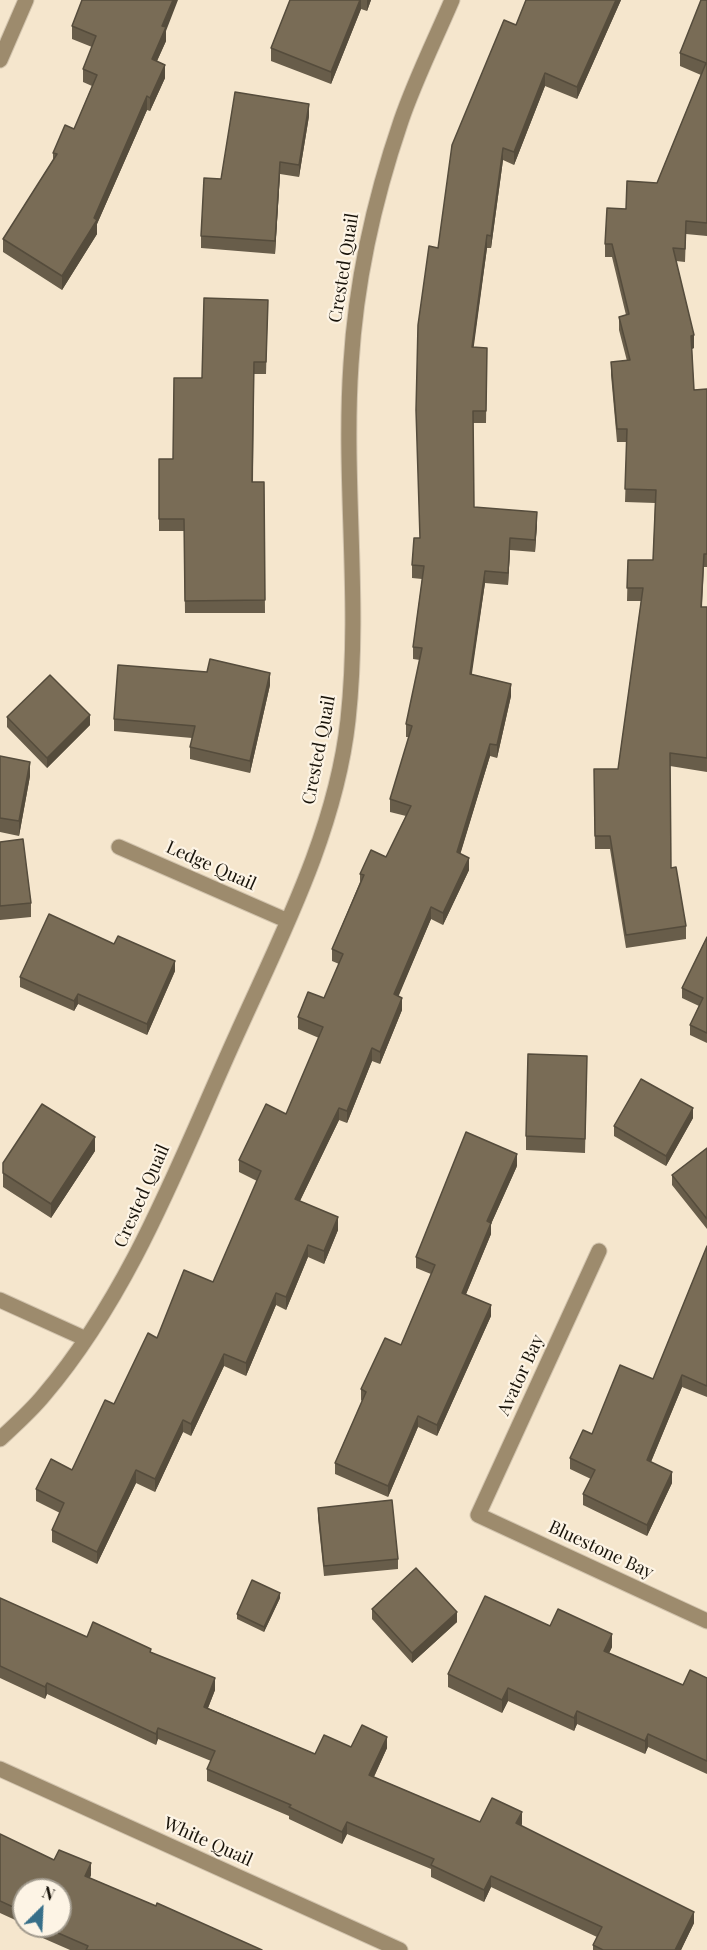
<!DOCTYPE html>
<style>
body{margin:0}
#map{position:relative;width:707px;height:1950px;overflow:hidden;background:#f5e6cd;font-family:"Playfair Display",serif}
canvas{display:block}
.north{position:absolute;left:12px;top:1878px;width:60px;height:60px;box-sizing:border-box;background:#fdf4e5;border:2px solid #a19a8d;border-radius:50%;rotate:24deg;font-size:16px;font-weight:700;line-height:24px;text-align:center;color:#18130a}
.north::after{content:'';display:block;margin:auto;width:21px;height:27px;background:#376f89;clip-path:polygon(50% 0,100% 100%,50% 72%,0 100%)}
</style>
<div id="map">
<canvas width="707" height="1950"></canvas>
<div class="north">N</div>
</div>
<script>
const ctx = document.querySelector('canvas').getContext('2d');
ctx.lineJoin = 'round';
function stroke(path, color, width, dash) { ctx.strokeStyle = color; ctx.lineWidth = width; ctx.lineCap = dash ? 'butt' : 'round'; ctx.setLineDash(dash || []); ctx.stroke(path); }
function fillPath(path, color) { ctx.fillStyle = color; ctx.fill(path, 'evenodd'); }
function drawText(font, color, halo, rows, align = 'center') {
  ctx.font = font + ' "Playfair Display",serif'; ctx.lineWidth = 4.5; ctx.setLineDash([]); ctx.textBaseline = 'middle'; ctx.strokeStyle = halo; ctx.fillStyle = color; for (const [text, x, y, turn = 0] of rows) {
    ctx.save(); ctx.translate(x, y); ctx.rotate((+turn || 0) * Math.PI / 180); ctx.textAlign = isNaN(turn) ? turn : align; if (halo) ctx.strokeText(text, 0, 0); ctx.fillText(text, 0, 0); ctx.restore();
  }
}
const street = new Path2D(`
 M 0,60 L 26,0
 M 119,847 L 288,921
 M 599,1251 L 478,1515 L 707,1621
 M 0,1300 L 86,1339
 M 0,1439 C 15,1425 31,1411 44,1395 C 133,1290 181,1157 237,1034 C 282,934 336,830 348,720 C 361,602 343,483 351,364 C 356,280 374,200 401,121 C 415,80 435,40 452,0
 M 0,1769 L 400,1950`);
const wall = new Path2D(`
 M 290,0 L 371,0 L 367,11 L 361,9 L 331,84 L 271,61 L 271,48 Z
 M 526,0 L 621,0 L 577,99 L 545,86 L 514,165 L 503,160 L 491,248 L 487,248 L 473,348 L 487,348 L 486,423 L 473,423 L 474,507 L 537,524 L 535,552 L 510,550 L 508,585 L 485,583 L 471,675 L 511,696 L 497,758 L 490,756 L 460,854 L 469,870 L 443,925 L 431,919 L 398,996 L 402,1010 L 380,1064 L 372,1061 L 347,1123 L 339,1120 L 300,1201 L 338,1230 L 324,1264 L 308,1257 L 286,1310 L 276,1305 L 246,1376 L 224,1366 L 191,1436 L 183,1432 L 155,1492 L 136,1483 L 97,1564 L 52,1542 L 52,1530 L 60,1513 L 36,1501 L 36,1489 L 72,1470 L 157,1338 L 213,1282 L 257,1181 L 239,1172 L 239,1160 L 286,1114 L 319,1038 L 298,1029 L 298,1017 L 324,998 L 339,964 L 332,961 L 332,949 L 360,882 L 360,874 L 386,857 L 406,816 L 390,812 L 390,799 L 409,737 L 406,737 L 406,724 L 420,660 L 413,659 L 413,647 L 422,579 L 412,578 L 412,565 L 420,538 L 438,248 L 516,25 Z
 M 707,0 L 707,236 L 686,234 L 685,262 L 676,261 L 694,348 L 692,349 L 694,390 L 707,389 L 707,567 L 704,567 L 702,607 L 707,607 L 707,772 L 670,766 L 671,868 L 686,926 L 686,939 L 626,948 L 610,849 L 595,849 L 594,782 L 618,769 L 641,601 L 627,601 L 628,560 L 653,560 L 655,503 L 625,502 L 627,442 L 617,442 L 611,375 L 611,362 L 627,361 L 619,330 L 619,317 L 626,315 L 612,257 L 605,257 L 605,244 L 626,209 L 657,183 L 701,75 L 680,66 L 680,53 Z
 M 72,26 L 166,31 L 166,41 L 157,61 L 165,78 L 150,111 L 147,110 L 97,224 L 97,234 L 62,290 L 3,252 L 3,239 L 53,160 L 53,153 L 74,129 L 92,86 L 83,82 L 83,69 L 92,47 L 72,39 Z
 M 309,116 L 299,177 L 280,174 L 275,254 L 201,248 L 201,236 L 221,179 Z
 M 268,300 L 266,374 L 254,374 L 253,482 L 264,482 L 265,613 L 185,613 L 184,531 L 159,531 L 159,459 L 173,459 L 202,378 Z
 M 207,672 L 270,685 L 250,773 L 190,759 L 190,747 L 192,738 L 114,731 L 114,719 Z
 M 7,717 L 90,725 L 47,768 L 7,727 Z
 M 0,756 L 30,776 L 19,836 L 0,832 Z
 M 0,842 L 31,903 L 31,917 L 0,920 Z
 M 707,937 L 707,1043 L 690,1035 L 690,1025 L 699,1006 L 682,998 L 682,988 Z
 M 114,944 L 175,971 L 147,1035 L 78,1004 L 74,1011 L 20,987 L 20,977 Z
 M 587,1070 L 585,1153 L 526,1150 L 526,1136 Z
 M 693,1118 L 666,1166 L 614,1136 L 614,1126 Z
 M 707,1148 L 707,1229 L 672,1185 L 672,1175 Z
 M 95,1151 L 51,1218 L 3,1187 L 3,1163 Z
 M 517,1166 L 491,1224 L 491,1234 L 466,1294 L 491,1316 L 437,1436 L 418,1427 L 388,1497 L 335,1474 L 335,1463 L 362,1401 L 361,1400 L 361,1389 L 401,1345 L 431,1274 L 416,1268 L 416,1257 Z
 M 707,1246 L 707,1397 L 682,1387 L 651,1462 L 672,1483 L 647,1536 L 583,1505 L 583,1494 L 591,1479 L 570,1469 L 570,1458 L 592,1434 L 653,1379 Z
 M 318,1508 L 398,1559 L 398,1569 L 324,1576 L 318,1518 Z
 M 0,1598 L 87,1637 L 151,1652 L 215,1690 L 208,1708 L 315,1754 L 351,1747 L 387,1748 L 374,1777 L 480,1822 L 522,1824 L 521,1826 L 694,1923 L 681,1950 L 593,1950 L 593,1945 L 597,1937 L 491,1887 L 484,1902 L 431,1877 L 431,1869 L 347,1834 L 342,1844 L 289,1819 L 289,1816 L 207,1781 L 207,1769 L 211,1761 L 158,1739 L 156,1745 L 47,1694 L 45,1699 L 0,1678 Z
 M 280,1598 L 264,1632 L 237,1619 L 237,1614 Z
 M 372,1609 L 457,1622 L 412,1663 L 372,1619 Z
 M 550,1626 L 612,1647 L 609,1653 L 683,1685 L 707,1678 L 707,1774 L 648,1747 L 645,1754 L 577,1724 L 574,1731 L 508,1701 L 502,1713 L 448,1687 L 448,1674 Z
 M 0,1834 L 54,1860 L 91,1875 L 90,1878 L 156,1906 L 262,1950 L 70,1950 L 29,1932 L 29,1926 L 28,1926 L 60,1926 L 24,1890 L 24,1924 L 0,1913 Z`);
const shadedWall = new Path2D(`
 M 173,0 L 178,0 L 166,31 L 166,41 L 152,72 L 152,59 L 162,26 Z
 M 360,0 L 361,0 L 361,9 L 331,84 L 331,72 Z
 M 367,0 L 371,0 L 367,11 Z
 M 616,0 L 621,0 L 577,99 L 577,87 Z
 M 165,65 L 165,78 L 150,111 L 150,98 Z
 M 545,73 L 545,86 L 514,165 L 514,152 Z
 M 147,96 L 147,110 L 97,224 L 97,234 L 62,290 L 62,276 L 94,218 Z
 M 309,104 L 309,116 L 299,177 L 299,165 Z
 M 503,148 L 503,160 L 491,248 L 491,236 Z
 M 280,162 L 280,174 L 275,254 L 275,241 Z
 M 487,235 L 487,248 L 472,360 L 472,347 Z
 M 694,335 L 694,348 L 691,349 L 691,336 Z
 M 537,512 L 537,524 L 535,552 L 535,540 Z
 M 510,538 L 510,550 L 508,585 L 508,573 Z
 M 485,571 L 485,583 L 470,687 L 470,674 Z
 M 270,673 L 270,685 L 250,773 L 250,761 Z
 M 511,684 L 511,696 L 497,758 L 497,745 Z
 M 90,715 L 90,725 L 47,768 L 47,758 Z
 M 490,744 L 490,756 L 457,865 L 457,852 Z
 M 30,762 L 30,776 L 19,836 L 19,821 Z
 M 469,858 L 469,870 L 443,925 L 443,913 Z
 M 431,907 L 431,919 L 394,1007 L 394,994 Z
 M 175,961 L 175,971 L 147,1035 L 147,1024 Z
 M 78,994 L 78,1004 L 74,1011 L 74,1001 Z
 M 402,998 L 402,1010 L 380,1064 L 380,1052 Z
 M 372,1048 L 372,1061 L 347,1123 L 347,1111 Z
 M 339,1108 L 339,1120 L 295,1211 L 295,1199 Z
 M 693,1108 L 693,1118 L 666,1166 L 666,1156 Z
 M 95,1137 L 95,1151 L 51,1218 L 51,1204 Z
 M 517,1154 L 517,1166 L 491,1224 L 491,1234 L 462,1304 L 462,1293 L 487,1221 Z
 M 338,1217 L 338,1230 L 324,1264 L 324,1251 Z
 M 308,1245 L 308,1257 L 286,1310 L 286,1297 Z
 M 276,1293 L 276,1305 L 246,1376 L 246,1363 Z
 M 491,1305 L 491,1316 L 437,1436 L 437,1425 Z
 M 224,1354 L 224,1366 L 191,1436 L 191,1424 Z
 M 682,1375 L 682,1387 L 647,1471 L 647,1460 Z
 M 418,1416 L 418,1427 L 388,1497 L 388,1486 Z
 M 183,1420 L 183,1432 L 155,1492 L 155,1479 Z
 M 136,1470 L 136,1483 L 97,1564 L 97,1552 Z
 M 672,1472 L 672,1483 L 647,1536 L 647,1525 Z
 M 280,1593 L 280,1598 L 264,1632 L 264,1627 Z
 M 457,1612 L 457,1622 L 412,1663 L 412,1653 Z
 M 612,1634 L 612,1647 L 604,1664 L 604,1651 Z
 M 215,1678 L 215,1690 L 204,1718 L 204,1707 Z
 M 47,1683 L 47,1694 L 45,1699 L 45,1687 Z
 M 508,1688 L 508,1701 L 502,1713 L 502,1700 Z
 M 577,1711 L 577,1724 L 574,1731 L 574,1718 Z
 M 158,1728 L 158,1739 L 156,1745 L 156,1734 Z
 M 648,1734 L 648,1747 L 645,1754 L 645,1741 Z
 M 387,1737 L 387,1748 L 369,1787 L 369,1775 Z
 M 522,1812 L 522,1824 L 516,1835 L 516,1823 Z
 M 347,1822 L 347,1834 L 342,1844 L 342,1832 Z
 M 91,1863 L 91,1875 L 85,1888 L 85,1876 Z
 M 491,1876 L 491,1887 L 484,1902 L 484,1890 Z
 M 694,1912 L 694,1923 L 681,1950 L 675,1950 Z`);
const building = new Path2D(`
 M 82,0 L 173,0 L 162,26 L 166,27 L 152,59 L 165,65 L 150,98 L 147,96 L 94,218 L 97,220 L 62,276 L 3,239 L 57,154 L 53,153 L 65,125 L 74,129 L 97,75 L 83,69 L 96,36 L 72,26 Z
 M 290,0 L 360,0 L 331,72 L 271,48 Z
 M 526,0 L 616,0 L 577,87 L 545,73 L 514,152 L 503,148 L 491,236 L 487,235 L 472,347 L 487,348 L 486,411 L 473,411 L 474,507 L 537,512 L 535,540 L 510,538 L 508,573 L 485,571 L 470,674 L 511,684 L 497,745 L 490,744 L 457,852 L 469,858 L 443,913 L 431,907 L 394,994 L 402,998 L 380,1052 L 372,1048 L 347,1111 L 339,1108 L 295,1199 L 338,1217 L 324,1251 L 308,1245 L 286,1297 L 276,1293 L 246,1363 L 224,1354 L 191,1424 L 183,1420 L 155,1479 L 136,1470 L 97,1552 L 52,1530 L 64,1503 L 36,1489 L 51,1459 L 72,1470 L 105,1400 L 114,1404 L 148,1333 L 157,1338 L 184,1270 L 213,1282 L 261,1171 L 239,1160 L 266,1104 L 286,1114 L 323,1027 L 298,1017 L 308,992 L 324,998 L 343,954 L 332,949 L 364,875 L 360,874 L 371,850 L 386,857 L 411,806 L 390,799 L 412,726 L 406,724 L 422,648 L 413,647 L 424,566 L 412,565 L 414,538 L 420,538 L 416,410 L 418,325 L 429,246 L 438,248 L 452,145 L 504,20 L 516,25 Z
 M 701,0 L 707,0 L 707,223 L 686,221 L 685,249 L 673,248 L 694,335 L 691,336 L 694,390 L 707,389 L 707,554 L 704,554 L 701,607 L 707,607 L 707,758 L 670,753 L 671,868 L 676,867 L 686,926 L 626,935 L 610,836 L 595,836 L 594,769 L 618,769 L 643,588 L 627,588 L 628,560 L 653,560 L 656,490 L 625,489 L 627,429 L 617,429 L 611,362 L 630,360 L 619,317 L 629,314 L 612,244 L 605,244 L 607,208 L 626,209 L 627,181 L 657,183 L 706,63 L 680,53 Z
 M 235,92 L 309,104 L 299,165 L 280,162 L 275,241 L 201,236 L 204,178 L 221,179 Z
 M 204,298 L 268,300 L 266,362 L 254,362 L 252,482 L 264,482 L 265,600 L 185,601 L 184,519 L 159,519 L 159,459 L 173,459 L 174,378 L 202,378 Z
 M 210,659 L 270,673 L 250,761 L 190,747 L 195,726 L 114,719 L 118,665 L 207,672 Z
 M 50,675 L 90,715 L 47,758 L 7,717 Z
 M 0,756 L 30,762 L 19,821 L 0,818 Z
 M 23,839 L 31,903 L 0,906 L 0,842 Z
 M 49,914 L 114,944 L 118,936 L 175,961 L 147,1024 L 78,994 L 74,1001 L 20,977 Z
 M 707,937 L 707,1033 L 690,1025 L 703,998 L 682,988 Z
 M 528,1054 L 587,1056 L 585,1139 L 526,1136 Z
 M 641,1079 L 693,1108 L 666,1156 L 614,1126 Z
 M 42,1104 L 95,1137 L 51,1204 L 3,1173 L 3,1163 Z
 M 466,1132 L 517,1154 L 487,1221 L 491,1223 L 462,1293 L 491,1305 L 437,1425 L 418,1416 L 388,1486 L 335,1463 L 366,1392 L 361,1389 L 385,1338 L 401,1345 L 435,1265 L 416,1257 Z
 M 707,1148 L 707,1219 L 672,1175 Z
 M 707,1246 L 707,1386 L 682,1375 L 647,1460 L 672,1472 L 647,1525 L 583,1494 L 595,1470 L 570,1458 L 583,1430 L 592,1434 L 620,1365 L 653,1379 Z
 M 392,1500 L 398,1559 L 324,1566 L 318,1508 Z
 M 416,1568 L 457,1612 L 412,1653 L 372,1609 Z
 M 252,1580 L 280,1593 L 264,1627 L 237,1614 Z
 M 485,1596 L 550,1626 L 558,1609 L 612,1634 L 604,1651 L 683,1685 L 690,1670 L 707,1678 L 707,1761 L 648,1734 L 645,1741 L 577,1711 L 574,1718 L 508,1688 L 502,1700 L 448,1674 Z
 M 0,1598 L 87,1637 L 93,1622 L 151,1649 L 150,1652 L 215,1678 L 204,1707 L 315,1754 L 324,1735 L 351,1747 L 362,1725 L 387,1737 L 369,1775 L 480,1822 L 492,1798 L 522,1812 L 516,1823 L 694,1912 L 675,1950 L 603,1950 L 593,1945 L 602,1927 L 491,1876 L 484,1890 L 431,1865 L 434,1859 L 347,1822 L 342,1832 L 289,1807 L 291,1805 L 207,1769 L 215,1751 L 158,1728 L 156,1734 L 47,1683 L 45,1687 L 0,1666 Z
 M 0,1834 L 54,1860 L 59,1850 L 91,1863 L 85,1876 L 156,1906 L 157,1903 L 262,1950 L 86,1950 L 88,1946 L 42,1926 L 60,1926 L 60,1890 L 24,1890 L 24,1912 L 0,1901 Z`);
const streetNames = [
 ["Crested Quail",344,268,-81],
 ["Crested Quail",319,750,-79],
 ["Ledge Quail",211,866,24],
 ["Crested Quail",142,1196,-66],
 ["Avator Bay",521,1375,-65],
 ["Bluestone Bay",601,1550,25],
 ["White Quail",208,1842,24]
];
stroke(street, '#d2c4ae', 17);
stroke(street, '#9d8b6d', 15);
fillPath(wall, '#685d4a');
fillPath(shadedWall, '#554c3c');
fillPath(building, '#796c56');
stroke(building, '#554c3c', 1.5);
drawText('18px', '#18130a', '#fdf4e5', streetNames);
</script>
